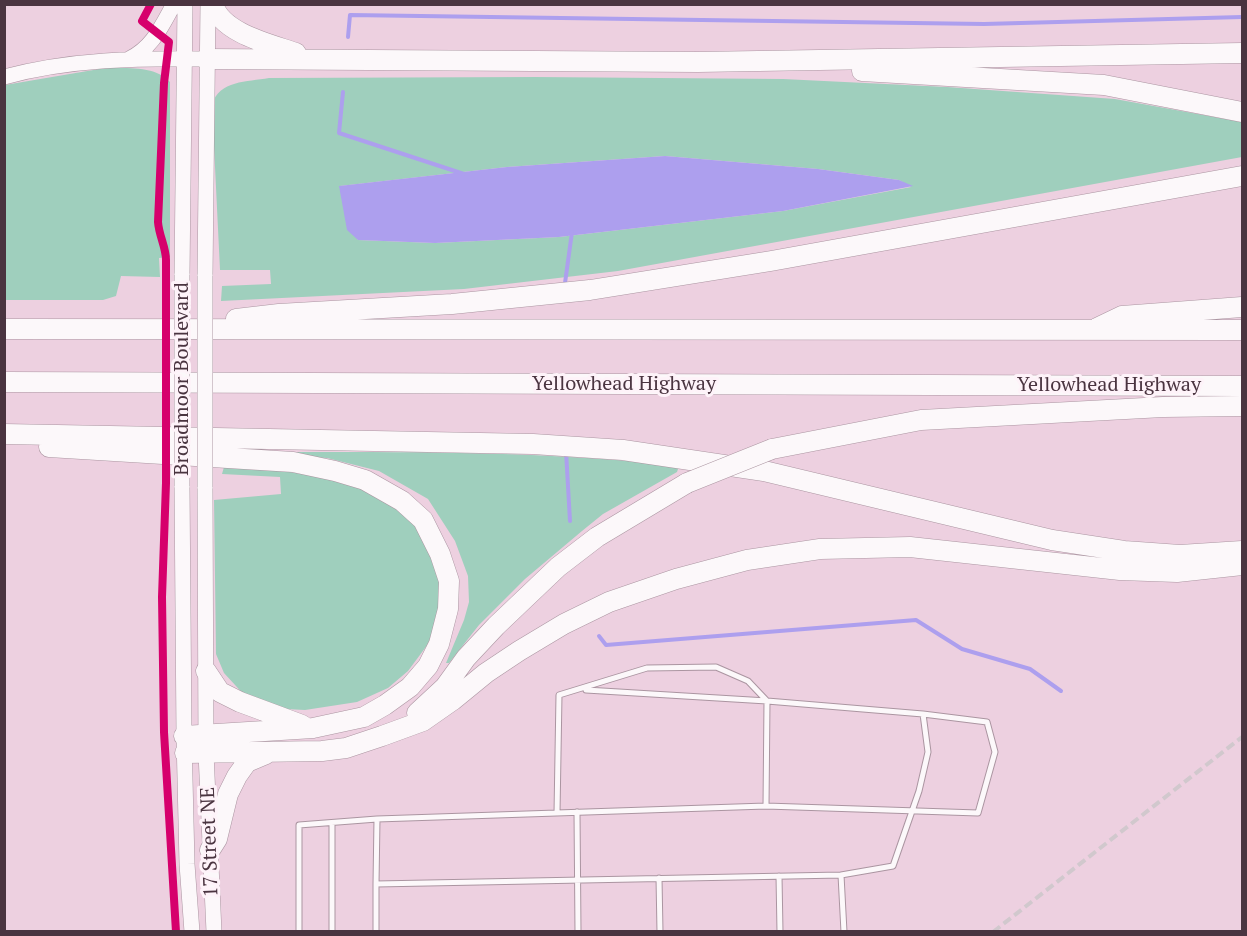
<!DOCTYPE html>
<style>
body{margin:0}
#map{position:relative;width:1247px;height:936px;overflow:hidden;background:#edd0e0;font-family:"PT Serif",serif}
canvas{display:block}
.frame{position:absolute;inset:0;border:6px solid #4a3440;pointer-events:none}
</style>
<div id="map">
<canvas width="1247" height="936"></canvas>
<div class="frame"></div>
</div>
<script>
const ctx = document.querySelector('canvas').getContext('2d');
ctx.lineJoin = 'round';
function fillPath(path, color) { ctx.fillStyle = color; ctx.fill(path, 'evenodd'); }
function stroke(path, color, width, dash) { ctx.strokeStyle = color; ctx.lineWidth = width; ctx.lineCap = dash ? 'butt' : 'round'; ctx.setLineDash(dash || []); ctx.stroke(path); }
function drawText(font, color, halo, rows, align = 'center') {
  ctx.font = font + ' "PT Serif",serif'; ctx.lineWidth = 6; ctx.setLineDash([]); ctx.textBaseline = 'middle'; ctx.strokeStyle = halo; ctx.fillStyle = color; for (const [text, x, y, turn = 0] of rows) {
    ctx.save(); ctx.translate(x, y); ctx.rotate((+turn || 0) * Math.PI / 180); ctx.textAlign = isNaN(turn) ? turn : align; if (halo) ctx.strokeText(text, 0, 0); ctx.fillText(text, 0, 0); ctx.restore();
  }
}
const green = new Path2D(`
 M 111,67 C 132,69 155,66 170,82 L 170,257 L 159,258 L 160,277 L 121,276 L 116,296 L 103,300 L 5,300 L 5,85 Z
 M 535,77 L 783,79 L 947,87 L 1115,99 L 1242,122 L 1242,157 L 618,271 L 464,289 L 221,301 L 222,286 L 271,284 L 270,270 L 220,270 L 212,105 C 219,80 247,82 269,78 ZM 665,156 L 818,169 L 899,180 L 911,187 L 783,211 L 559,237 L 435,243 L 358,240 L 340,186 L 507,167 Z
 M 280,452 C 413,452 547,451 679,466 L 677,472 L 603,514 L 582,531 L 525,579 L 479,625 L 449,663 L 446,663 L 464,620 L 469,602 L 468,576 L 455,541 L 428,499 L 379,471 L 327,458 L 282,456 Z
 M 224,467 L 276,470 L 325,477 L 365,488 L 415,521 L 437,559 L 443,596 L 434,636 L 408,671 L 388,688 L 357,702 L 305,710 L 286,709 L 247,698 L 224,673 L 216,654 L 214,500 L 281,494 L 280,477 L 222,474 Z`);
const water = new Path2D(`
 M 665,156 L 818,169 L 899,180 L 913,186 L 783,211 L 559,237 L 435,243 L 358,240 L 347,230 L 339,186 L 507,167 Z`);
const stream = new Path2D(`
 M 348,37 L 350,15 L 984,24 L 1242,17
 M 343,92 L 339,133 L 464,174
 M 565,283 L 572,232
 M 566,451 L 570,521
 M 599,636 L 606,645 L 916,620 L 962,649 L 1030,669 L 1061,691`);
const service = new Path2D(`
 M 586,690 L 767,701
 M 577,812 L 578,932
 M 557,813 L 559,695 L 647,668 L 716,667 L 748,681 L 767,701
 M 779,876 L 780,932
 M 659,878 L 660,932
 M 376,884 L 377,819 L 766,806
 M 299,932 L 299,825 L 377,819
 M 332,932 L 332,823
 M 376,932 L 376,884 L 841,875
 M 844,932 L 841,875 L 893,866 L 919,791 L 928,752 L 923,714 L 767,701 L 766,806 L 978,813 L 995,752 L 987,722 L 923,714`);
const secondary = new Path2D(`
 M 129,59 C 153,47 161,27 174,4
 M 4,77 C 70,59 139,58 206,59
 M 182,275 L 185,4
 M 205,276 L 208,4
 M 182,486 L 184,736 L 187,864 L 192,932
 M 205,487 L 206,753 L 214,932`);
const motorway = new Path2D(`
 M 213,4 C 221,33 270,44 296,53
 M 206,59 L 698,62 L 1242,53
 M 862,71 L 1104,85 L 1242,112
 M 236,319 L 279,314 L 452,304 L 590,290 L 771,261 L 1242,176
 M 1097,328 L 1122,316 L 1242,307
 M 4,329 L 1242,330
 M 4,382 L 1242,386
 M 4,434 L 533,444 L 623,450 L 764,471 L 1052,540 L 1124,551 L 1180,555 L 1242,551
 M 49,447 L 293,462 L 335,471 L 365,480 L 402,501 L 423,520 L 440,554 L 449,581 L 448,609 L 439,644 L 428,666 L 410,687 L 385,705 L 364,717 L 313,728 L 184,736
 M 772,449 L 921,420 L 1163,407 L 1242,406
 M 206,671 L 220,692 L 240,702 L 302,725
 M 417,713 L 445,687 L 466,658 L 496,626 L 558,567 L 597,537 L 687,483
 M 185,753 L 322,751 L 346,748 L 382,736 L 423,721 L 453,700 L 486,673 L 519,651 L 564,624 L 609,602 L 676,579 L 747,560 L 820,549 L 910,547 L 1120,570 L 1177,572 L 1242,565
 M 210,850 L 217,839 L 228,794 L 237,776 L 247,762 L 266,754`);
const rail = new Path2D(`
 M 993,932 L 1242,737`);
const secondaryBridge = new Path2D(`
 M 205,276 L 205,487
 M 182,486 L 182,275`);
const motorwayBridge = new Path2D(`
 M 687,483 L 772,449`);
const cycleway = new Path2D(`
 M 151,4 L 142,21 L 169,42 L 164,83 L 158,222 C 159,236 166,247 166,260 L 166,483 L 162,597 L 164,732 L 176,932`);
const streetNames = [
 ["Broadmoor Boulevard",182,379,-90],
 ["Yellowhead Highway",624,384],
 ["Yellowhead Highway",1109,385],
 ["17 Street NE",210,842,-92]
];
fillPath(green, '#9fcfbd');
fillPath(water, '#ad9fee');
stroke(stream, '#ad9fee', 4);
stroke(service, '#ab95a1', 7);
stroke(secondary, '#ab95a1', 16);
stroke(motorway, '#ab95a1', 21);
stroke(service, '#fcf8fa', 5);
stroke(secondary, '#fcf8fa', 15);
stroke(motorway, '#fcf8fa', 20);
stroke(rail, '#d1c8cd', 4, [9, 4.5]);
stroke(secondaryBridge, '#ab95a1', 16, []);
stroke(motorwayBridge, '#ab95a1', 21, []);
stroke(secondaryBridge, '#fcf8fa', 15);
stroke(motorwayBridge, '#fcf8fa', 20);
stroke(cycleway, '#d6006c', 8);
drawText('20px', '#4a3440', '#fef3f9', streetNames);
</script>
